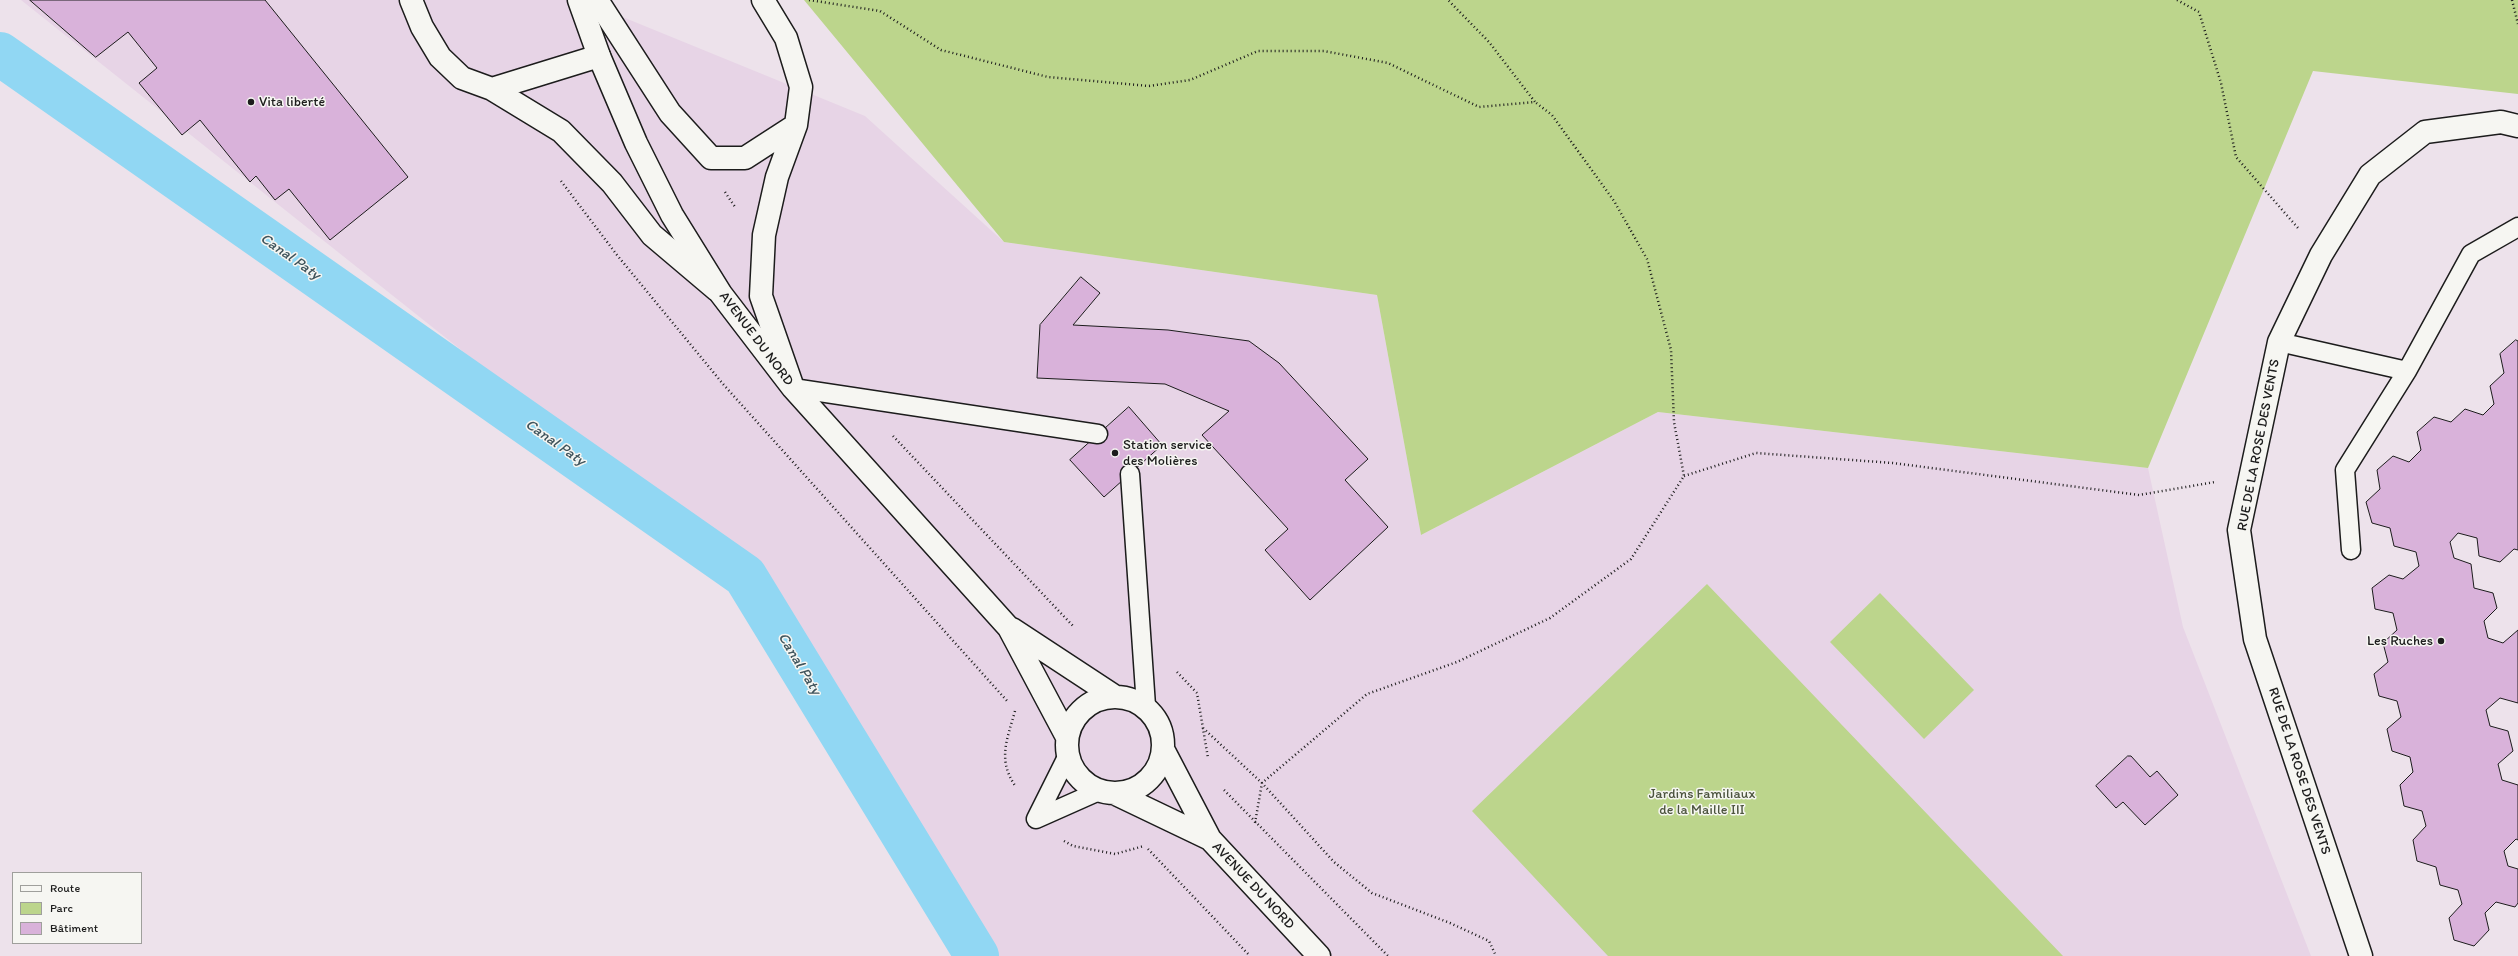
<!DOCTYPE html>
<meta charset="utf-8">
<style>
body{margin:0}
#map{position:relative;width:2518px;height:956px;overflow:hidden;background:#ede2eb;font-family:Itim,sans-serif}
canvas{display:block}
.legend{position:absolute;left:12px;top:872px;width:130px;height:72px;box-sizing:border-box;background:#f6f6f2;border:1px solid #9f9f9c;margin:0;padding:5px 7px;list-style:none;font-size:12px;color:#1c1c1c}
.legend li{display:flex;align-items:center;gap:8px;height:20px}
.legend b{width:20px;border:1px solid #9f9f9c}
</style>
<div id="map">
<canvas width="2518" height="956"></canvas>
<ul class="legend">
<li><b style="height:5px;background:#f6f6f2"></b>Route</li>
<li><b style="height:11px;background:#bcd58c"></b>Parc</li>
<li><b style="height:11px;background:#d9b2da"></b>Bâtiment</li>
</ul>
</div>
<script>
const ctx = document.querySelector('canvas').getContext('2d');
ctx.lineJoin = 'round';
function fillPath(path, color) { ctx.fillStyle = color; ctx.fill(path, 'evenodd'); }
function stroke(path, color, width, dash) { ctx.strokeStyle = color; ctx.lineWidth = width; ctx.lineCap = dash ? 'butt' : 'round'; ctx.setLineDash(dash || []); ctx.stroke(path); }
function drawText(font, color, halo, rows, align = 'center') {
  ctx.font = font + ' Itim,sans-serif'; ctx.lineWidth = 3; ctx.setLineDash([]); ctx.textBaseline = 'middle'; ctx.strokeStyle = halo; ctx.fillStyle = color; for (const [text, x, y, turn = 0] of rows) {
    ctx.save(); ctx.translate(x, y); ctx.rotate((+turn || 0) * Math.PI / 180); ctx.textAlign = isNaN(turn) ? turn : align; if (halo) ctx.strokeText(text, 0, 0); ctx.fillText(text, 0, 0); ctx.restore();
  }
}
const built = new Path2D(`
 M 21,0 L 581,0 L 865,116 L 1004,242 L 1377,295 L 1421,535 L 1658,412 L 2148,468 L 2183,627 L 2311,956 L 988,956 L 763,590 Z`);
const green = new Path2D(`
 M 804,0 L 2518,0 L 2518,94 L 2313,71 L 2148,468 L 1658,412 L 1421,535 L 1377,295 L 1004,242 Z
 M 1707,584 L 2063,956 L 1608,956 L 1472,811 Z
 M 1880,593 L 1974,690 L 1924,739 L 1830,642 Z`);
const canal = new Path2D(`
 M 0,54 L 745,576 L 977,956`);
const building = new Path2D(`
 M 30,0 L 265,0 L 408,177 L 330,240 L 289,189 L 275,200 L 256,176 L 250,182 L 200,120 L 182,135 L 139,83 L 157,68 L 128,32 L 96,57 Z
 M 1081,277 L 1100,293 L 1073,325 L 1168,330 L 1249,341 L 1279,363 L 1368,459 L 1345,480 L 1388,527 L 1310,600 L 1265,550 L 1288,529 L 1202,435 L 1229,411 L 1165,384 L 1037,378 L 1040,325 Z
 M 2516,340 L 2518,341 L 2518,550 L 2514,549 L 2500,562 L 2479,556 L 2477,538 L 2458,533 L 2450,542 L 2454,558 L 2471,564 L 2474,588 L 2493,593 L 2497,608 L 2484,621 L 2488,638 L 2503,643 L 2518,630 L 2518,703 L 2500,698 L 2486,710 L 2490,726 L 2508,731 L 2513,751 L 2498,764 L 2502,780 L 2518,785 L 2518,840 L 2516,839 L 2504,851 L 2508,866 L 2518,869 L 2518,903 L 2515,907 L 2496,902 L 2485,913 L 2489,930 L 2474,946 L 2454,940 L 2449,918 L 2462,904 L 2458,890 L 2440,885 L 2436,867 L 2417,861 L 2413,840 L 2426,826 L 2422,811 L 2404,806 L 2400,785 L 2413,772 L 2410,757 L 2392,751 L 2387,729 L 2401,717 L 2397,701 L 2379,696 L 2374,674 L 2388,662 L 2383,643 L 2397,630 L 2393,613 L 2375,609 L 2372,588 L 2389,575 L 2403,579 L 2419,566 L 2416,552 L 2394,546 L 2390,528 L 2372,523 L 2366,502 L 2380,489 L 2377,470 L 2393,456 L 2409,462 L 2421,450 L 2417,432 L 2434,417 L 2451,422 L 2465,409 L 2483,415 L 2494,404 L 2490,386 L 2504,373 L 2500,354 Z
 M 1129,407 L 1162,445 L 1104,497 L 1070,460 Z
 M 2128,756 L 2131,756 L 2150,777 L 2157,771 L 2178,795 L 2145,825 L 2123,802 L 2116,808 L 2096,786 Z`);
const path = new Path2D(`
 M 809,0 L 880,11 L 941,50 L 1048,77 L 1149,86 L 1190,80 L 1258,51 L 1324,51 L 1388,63 L 1479,107 L 1535,102 L 1489,42 L 1448,0
 M 2177,0 L 2199,12 L 2221,83 L 2236,157 L 2298,228
 M 2512,0 L 2518,24
 M 561,181 L 617,255 L 723,384 L 1008,702
 M 725,192 L 735,207
 M 893,436 L 1074,627
 M 1684,476 L 1756,453 L 1893,463 L 2139,495 L 2215,482
 M 1177,672 L 1197,693 L 1208,758
 M 1015,711 C 1007,740 997,760 1016,787
 M 1203,728 L 1262,783 L 1334,862 L 1372,893 L 1450,923 L 1489,941 L 1496,956
 M 1224,790 L 1388,956
 M 1255,823 L 1262,783 L 1367,694 L 1457,662 L 1550,618 L 1631,559 L 1684,476 L 1674,422 L 1671,350 L 1647,259 L 1614,201 L 1552,115 L 1535,102
 M 1064,841 L 1073,846 L 1115,854 L 1144,846
 M 1148,849 L 1250,956`);
const lane = new Path2D(`
 M 2279,342 L 2407,371
 M 793,388 L 1098,434
 M 1130,474 L 1146,706
 M 2351,550 L 2345,470 L 2407,371 L 2471,254 L 2518,227
 M 1068,755 L 1036,819 L 1099,791`);
const street = new Path2D(`
 M 411,0 L 422,27 L 440,57 L 462,78 L 492,89 L 561,131 L 612,183 L 652,235 L 717,290
 M 597,0 L 670,113 L 711,158 L 745,158 L 796,125
 M 763,0 L 786,38 L 801,87 L 796,125 L 777,177 L 764,235 L 761,296 L 791,382
 M 492,89 L 599,56
 M 2361,956 L 2255,639 L 2239,530 L 2279,342 L 2321,255 L 2370,175 L 2425,132 L 2501,122 L 2518,126`);
const secondary = new Path2D(`
 M 579,0 L 599,56 L 636,143 L 672,215 L 721,294 L 793,388 L 1009,628 L 1067,737
 M 1012,629 L 1114,696
 M1067 745a48 48 0 1 1 96 0a48 48 0 1 1-96 0Z
 M 1164,751 L 1210,839
 M 1116,794 L 1210,839 L 1319,956`);
const markers = [
 [251,102,4,"#1c1c1c"],
 [1115,453,4,"#1c1c1c"],
 [2441,641,4,"#1c1c1c"]
];
const poiNames = [
 ["Vita liberté",259,102],
 ["Station service",1123,445],
 ["des Molières",1123,461],
 ["Les Ruches",2433,641,"right"]
];
const streetNames = [
 ["AVENUE DU NORD",756,339,53],
 ["RUE DE LA ROSE DES VENTS",2259,445,-79],
 ["RUE DE LA ROSE DES VENTS",2299,771,72],
 ["AVENUE DU NORD",1253,886,47]
];
const parkNames = [
 ["Jardins Familiaux",1702,794],
 ["de la Maille III",1702,810]
];
const waterNames = [
 ["Canal Paty",290,257,35],
 ["Canal Paty",555,443,35],
 ["Canal Paty",799,664,59]
];
fillPath(built, '#e7d4e6');
fillPath(green, '#bcd58c');
stroke(canal, '#91d7f3', 44);
fillPath(building, '#d9b2da');
stroke(building, '#1c1c1c', 1);
stroke(lane, '#1c1c1c', 21);
stroke(street, '#1c1c1c', 25);
stroke(secondary, '#1c1c1c', 25);
stroke(path, '#1c1c1c', 2.5, [1, 3]);
stroke(lane, '#f6f6f2', 18);
stroke(street, '#f6f6f2', 22);
stroke(secondary, '#f6f6f2', 22);
for (const [x, y, r, color] of markers) { const dot = new Path2D(); dot.arc(x, y, r, 0, 2 * Math.PI); ctx.fillStyle = color; ctx.fill(dot); stroke(dot, '#f6f6f2', 1.5); }
drawText('14px', '#1c1c1c', '#f6f6f2', poiNames, 'left');
drawText('14px', '#1c1c1c', '#f6f6f2', streetNames);
drawText('14px', '#4c543e', '#f6f6f2', parkNames);
drawText('italic 15px', '#3f545c', '#f6f6f2', waterNames);
</script>
